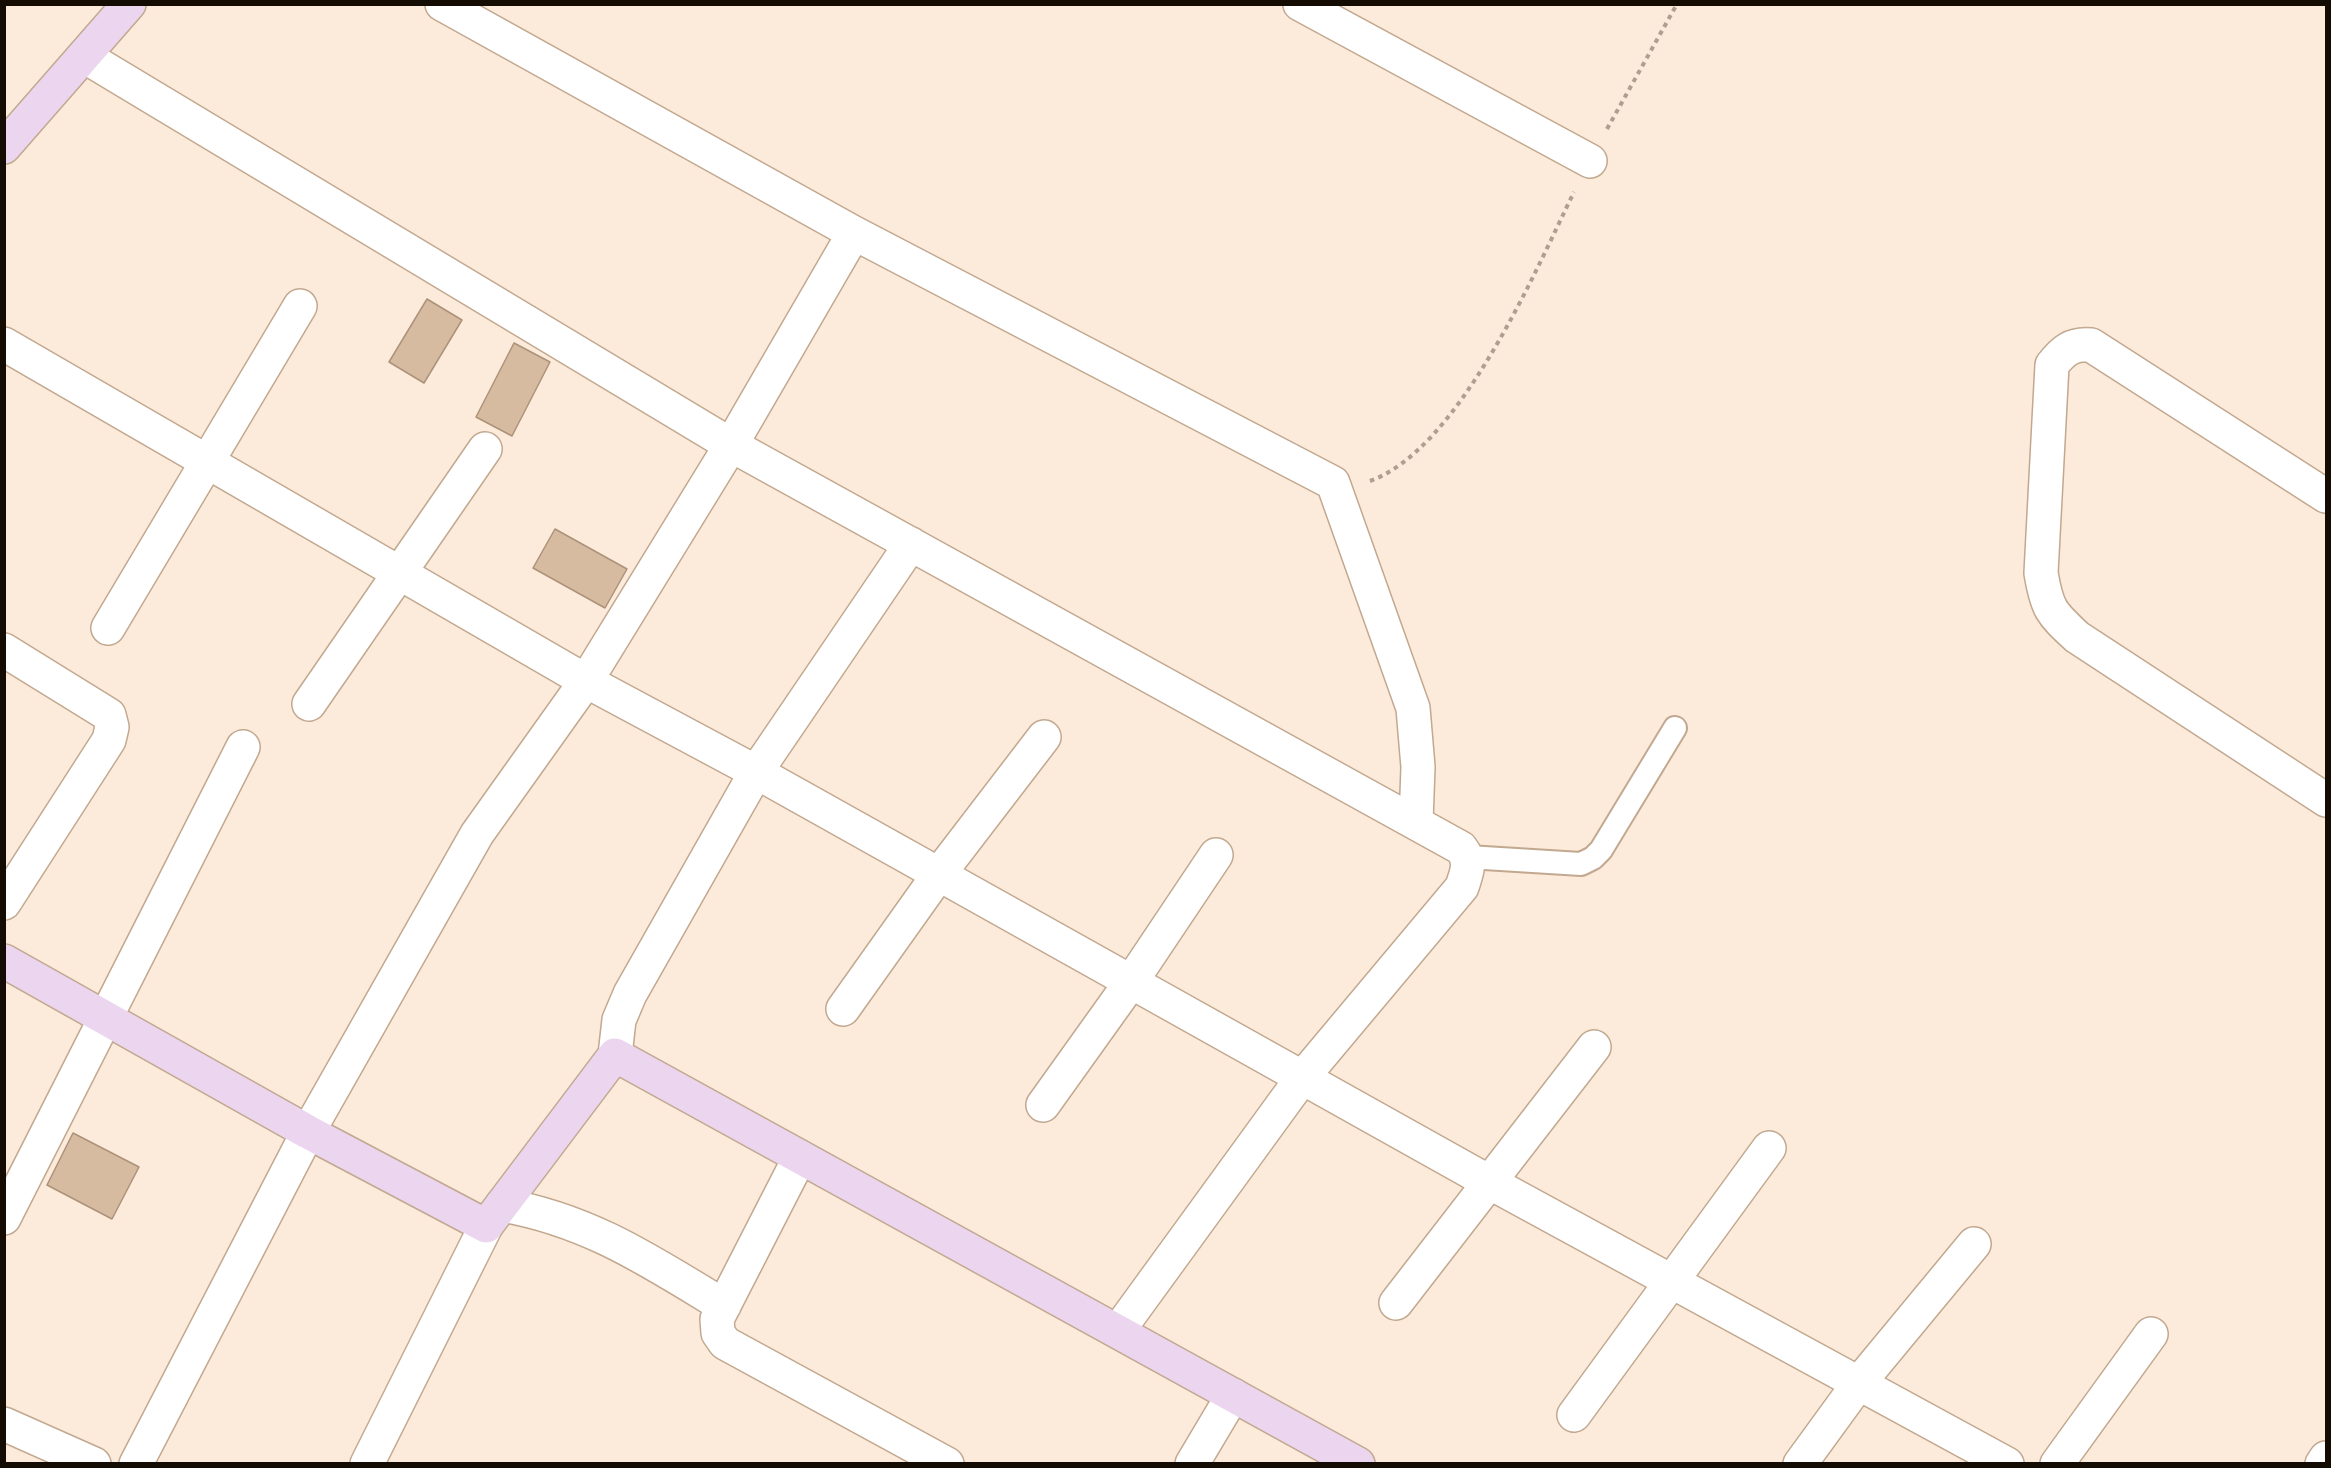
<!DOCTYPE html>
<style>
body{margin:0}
#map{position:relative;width:2331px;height:1468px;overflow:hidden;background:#fcebdb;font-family:"Source Sans 3",sans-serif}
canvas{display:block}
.frame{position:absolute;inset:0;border:6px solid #140b03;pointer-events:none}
</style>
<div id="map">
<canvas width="2331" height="1468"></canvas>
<div class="frame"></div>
</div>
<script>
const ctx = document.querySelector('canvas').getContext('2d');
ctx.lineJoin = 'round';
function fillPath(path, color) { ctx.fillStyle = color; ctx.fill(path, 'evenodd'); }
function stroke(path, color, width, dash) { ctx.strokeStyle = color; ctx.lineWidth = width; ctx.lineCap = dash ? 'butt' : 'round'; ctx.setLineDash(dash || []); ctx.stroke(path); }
const building = new Path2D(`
 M 427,299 L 462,320 L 424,383 L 389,362 Z
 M 514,343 L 550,362 L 512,436 L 476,417 Z
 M 555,529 L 627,569 L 605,608 L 533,568 Z
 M 73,1133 L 139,1167 L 112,1219 L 47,1185 Z`);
const path = new Path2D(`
 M 1607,129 L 1677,4
 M 1370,481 C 1459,449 1534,274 1574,192`);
const lane = new Path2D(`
 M 1468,857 L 1581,864 L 1593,858 L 1601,850 L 1675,728`);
const street = new Path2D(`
 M 442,4 L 854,233 L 1333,483 L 1413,708 L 1418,767 L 1416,822
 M 1300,4 L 1590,161
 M 84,56 L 731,445 L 1461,848 C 1472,862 1467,871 1462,887 L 1302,1078 L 1118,1331
 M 4,344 L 586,681 L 756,772 L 1489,1182 L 2007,1464
 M 2326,496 L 2091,345 C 2072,343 2063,351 2052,365 L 2041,573 C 2047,609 2051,613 2077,637 L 2326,800
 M 108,628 L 300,306
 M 4,650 L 109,715 L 112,727 L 109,740 L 4,903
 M 309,704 L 485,449
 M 843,1009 L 939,874 L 1044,737
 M 615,1055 L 619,1020 L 630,994 L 756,772 L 911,544
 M 1043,1105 L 1131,982 L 1216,855
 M 800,1157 L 717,1319 L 718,1333 L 725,1343 L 947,1464
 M 502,1205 C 589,1220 650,1261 724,1306
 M 4,1218 L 243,747
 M 1396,1303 L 1594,1047
 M 1574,1415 L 1769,1148
 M 4,1424 L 94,1464
 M 136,1464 L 308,1132 L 477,834 L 586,681 L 731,445 L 854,233
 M 367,1464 L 486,1226
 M 1192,1464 L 1233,1395
 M 1800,1464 L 1859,1383 L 1974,1244
 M 2057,1464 L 2151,1334
 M 2322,1464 L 2326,1458`);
const secondary = new Path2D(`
 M 4,147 L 129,4
 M 4,961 L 308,1132 L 486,1226 L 615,1055 L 1358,1464`);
fillPath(building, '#d6bba1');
stroke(building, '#ac9279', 1.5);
stroke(lane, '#c2a88f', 26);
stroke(street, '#c2a88f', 36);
stroke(secondary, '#c2a88f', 36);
stroke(path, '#ad9f92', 4, [4.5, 4.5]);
stroke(lane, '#fff', 22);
stroke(street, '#fff', 33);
stroke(secondary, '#ebd5ef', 33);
</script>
